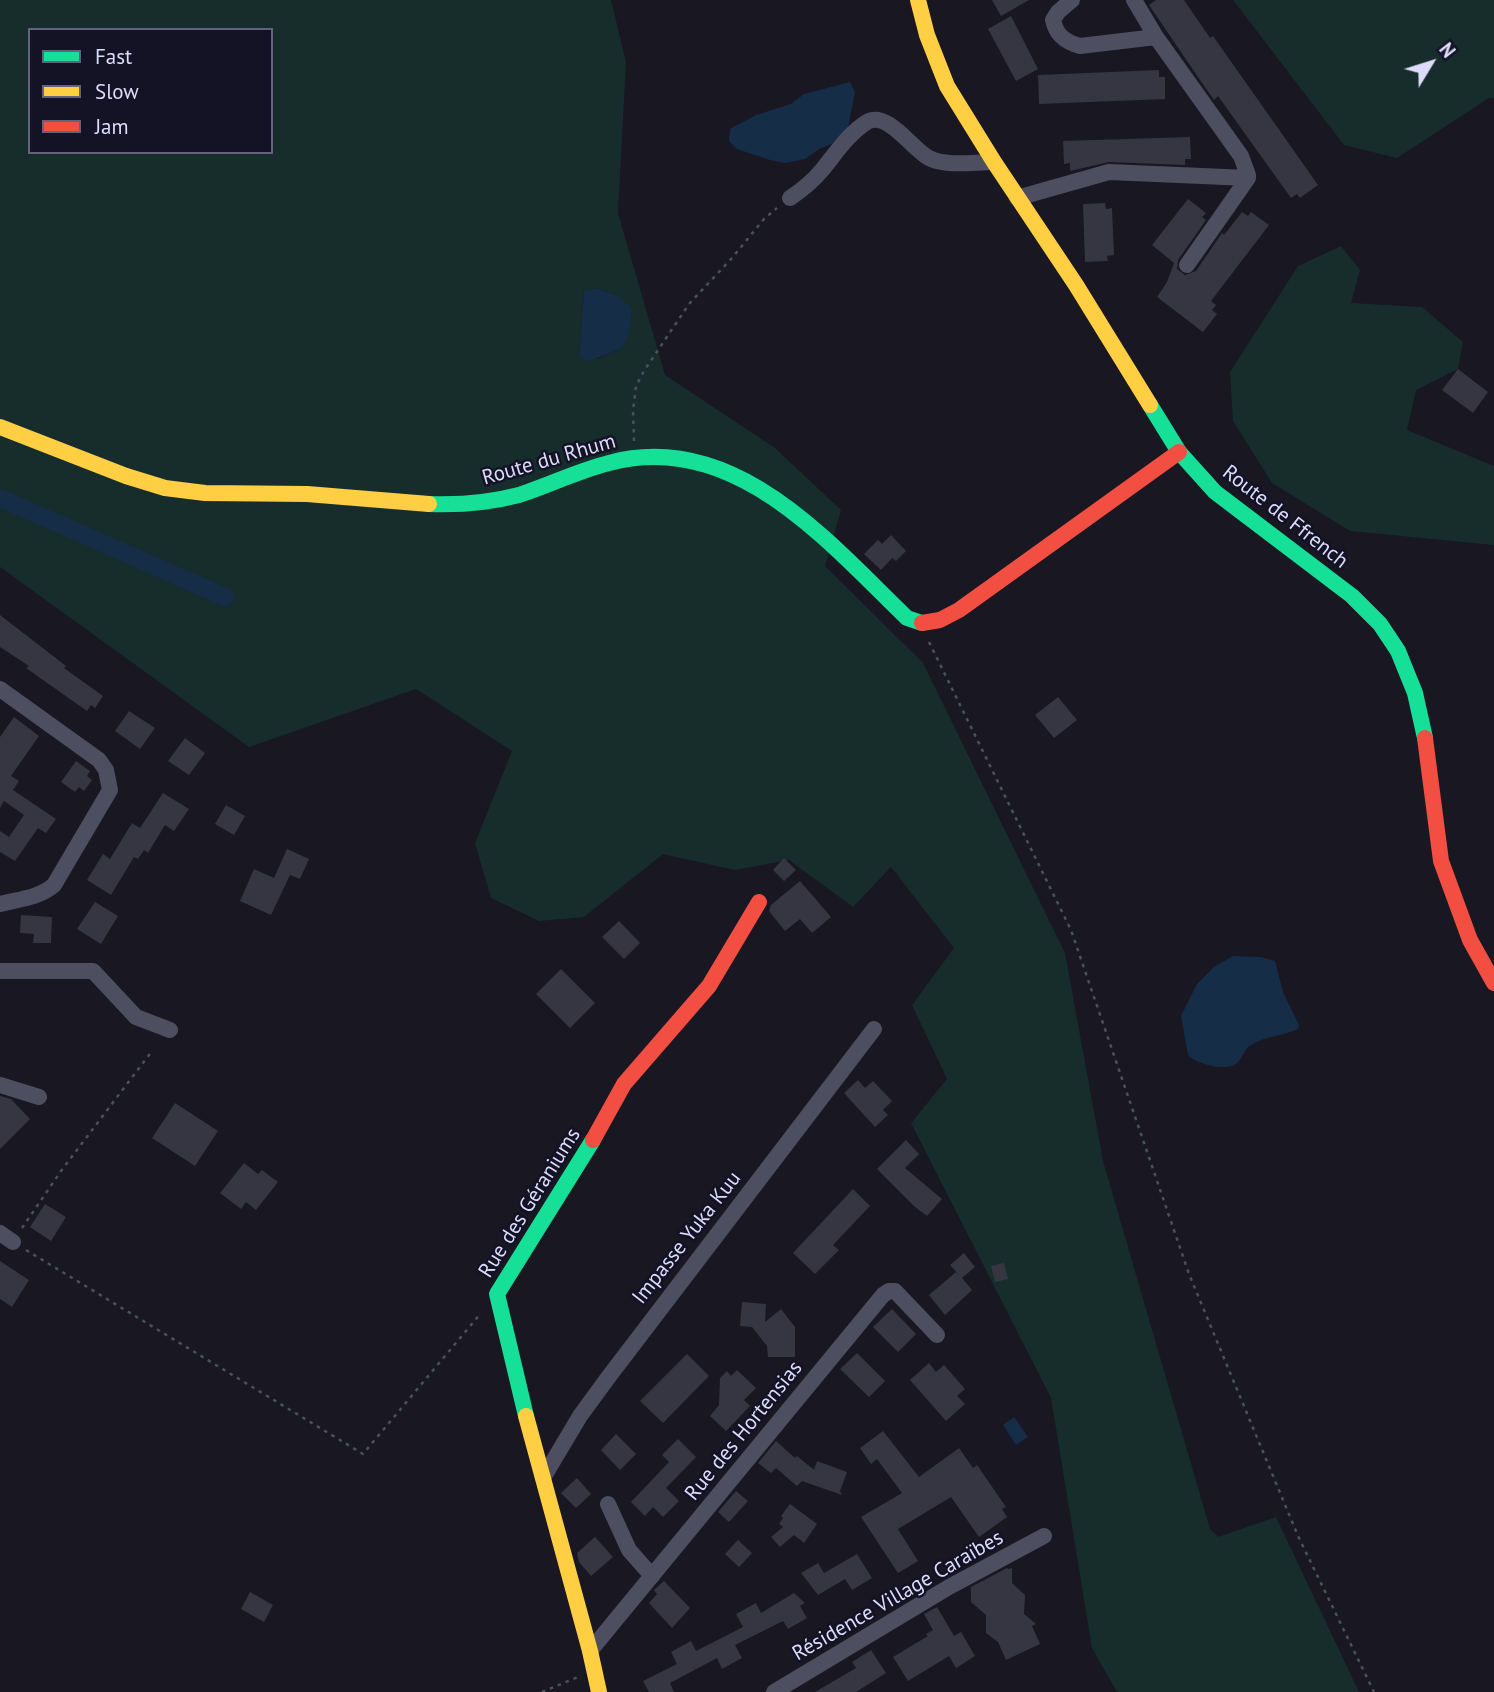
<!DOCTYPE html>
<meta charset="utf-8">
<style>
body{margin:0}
#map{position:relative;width:1494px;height:1692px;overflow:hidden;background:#181722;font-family:"PT Sans",sans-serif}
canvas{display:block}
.legend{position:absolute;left:28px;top:28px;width:245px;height:126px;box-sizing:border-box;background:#141326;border:2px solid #64637b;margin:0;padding:9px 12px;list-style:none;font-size:21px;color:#dddcfb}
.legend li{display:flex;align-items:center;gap:14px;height:35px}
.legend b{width:35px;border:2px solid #64637b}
.north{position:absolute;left:1396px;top:28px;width:70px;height:70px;-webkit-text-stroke:5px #141326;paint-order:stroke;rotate:52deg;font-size:19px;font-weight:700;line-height:28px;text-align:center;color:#dddcfb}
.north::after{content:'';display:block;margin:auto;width:24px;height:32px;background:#dddcfb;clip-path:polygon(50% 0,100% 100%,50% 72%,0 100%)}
</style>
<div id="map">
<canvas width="1494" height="1692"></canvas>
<ul class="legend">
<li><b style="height:9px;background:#16e098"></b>Fast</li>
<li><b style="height:9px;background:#ffcf43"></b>Slow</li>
<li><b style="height:9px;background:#f24e42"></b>Jam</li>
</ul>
<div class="north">N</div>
</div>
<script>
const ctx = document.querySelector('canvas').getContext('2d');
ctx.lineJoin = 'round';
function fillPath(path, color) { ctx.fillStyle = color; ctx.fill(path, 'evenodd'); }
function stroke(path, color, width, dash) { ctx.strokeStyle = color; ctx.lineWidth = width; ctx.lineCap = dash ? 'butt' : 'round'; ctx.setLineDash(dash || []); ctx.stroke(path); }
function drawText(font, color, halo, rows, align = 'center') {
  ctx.font = font + ' "PT Sans",sans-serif'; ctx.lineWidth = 5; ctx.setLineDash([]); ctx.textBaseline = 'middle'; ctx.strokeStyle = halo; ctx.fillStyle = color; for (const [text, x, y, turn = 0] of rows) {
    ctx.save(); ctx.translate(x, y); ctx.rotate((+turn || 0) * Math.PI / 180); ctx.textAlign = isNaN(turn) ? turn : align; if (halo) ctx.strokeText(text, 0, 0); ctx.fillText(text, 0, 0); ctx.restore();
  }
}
const green = new Path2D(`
 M 0,0 L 611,0 L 626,62 L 618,213 L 665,375 L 775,448 L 841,510 L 825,566 L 923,663 L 1065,953 L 1103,1161 L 1210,1529 L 1218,1537 L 1276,1517 L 1359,1692 L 1117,1692 L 1092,1648 L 1051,1398 L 911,1123 L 947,1079 L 912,1005 L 954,948 L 891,867 L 853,907 L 789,860 L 735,870 L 663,854 L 584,917 L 539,921 L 491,898 L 475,843 L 512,751 L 416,689 L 249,747 L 0,567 ZM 30,30 L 271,30 L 271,152 L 30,152 ZM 597,288 L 618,296 L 632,314 L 621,349 L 597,359 L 579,357 L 584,291 Z
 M 1233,0 L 1494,0 L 1494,98 L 1489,98 L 1397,158 L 1344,145 Z
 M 1341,246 L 1360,270 L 1351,303 L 1422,307 L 1463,342 L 1458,369 L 1416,390 L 1407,430 L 1494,466 L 1494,545 L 1350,531 L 1272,483 L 1233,421 L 1230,372 L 1298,266 Z`);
const water = new Path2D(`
 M 850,82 L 855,92 L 848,128 L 832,144 L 819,149 L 805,159 L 785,163 L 770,160 L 737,149 L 729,141 L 730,129 L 756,115 L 791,104 L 804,94 Z
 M 597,288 L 618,296 L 630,307 L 632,314 L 628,335 L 621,349 L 590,361 L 579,357 L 584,291 Z
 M 1233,956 L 1261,957 L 1275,961 L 1283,992 L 1299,1025 L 1298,1029 C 1283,1036 1265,1036 1251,1045 C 1244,1049 1243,1057 1238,1062 C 1228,1073 1196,1064 1188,1055 L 1181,1016 L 1197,984 L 1214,967 Z
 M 1014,1417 L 1028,1437 L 1016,1445 L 1003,1425 Z`);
const canal = new Path2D(`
 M 0,498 L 225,597`);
const building = new Path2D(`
 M 992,0 L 1029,0 L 1001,16 Z
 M 1156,0 L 1184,0 L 1210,38 L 1213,36 L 1318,185 L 1300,198 L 1297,194 L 1291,198 L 1218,96 L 1214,100 L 1200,80 L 1149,5 Z
 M 1011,16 L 1038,69 L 1016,81 L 988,29 Z
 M 1159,70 L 1159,77 L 1165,77 L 1165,99 L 1039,104 L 1038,75 Z
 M 1190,137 L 1191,159 L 1185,159 L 1185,165 L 1109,162 L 1070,171 L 1070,163 L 1064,164 L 1063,141 Z
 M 1188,199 L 1206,213 L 1202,217 L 1206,220 L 1178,260 L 1177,269 L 1185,275 L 1196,271 L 1222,233 L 1224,235 L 1242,212 L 1248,216 L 1251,212 L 1269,225 L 1211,301 L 1216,305 L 1212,310 L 1217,314 L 1203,332 L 1157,297 L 1167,282 L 1174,263 L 1152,245 Z
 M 1105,203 L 1106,209 L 1112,208 L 1114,255 L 1107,256 L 1108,261 L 1085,262 L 1083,204 Z
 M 1458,369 L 1488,392 L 1473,413 L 1442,390 Z
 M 891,535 L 906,551 L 896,561 L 892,558 L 881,570 L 864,554 L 878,540 L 882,544 Z
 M 0,615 L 66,666 L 64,668 L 103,696 L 95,708 L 91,705 L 87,711 L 26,668 L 29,666 L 0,647 Z
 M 1058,697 L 1077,720 L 1054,738 L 1035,715 Z
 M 129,711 L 155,728 L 140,749 L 115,731 Z
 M 14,717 L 39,736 L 11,776 L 19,781 L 13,790 L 56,819 L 46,833 L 38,828 L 15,861 L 0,852 L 0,831 L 9,837 L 24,815 L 4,801 L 0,808 L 0,737 Z
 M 185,738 L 205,753 L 189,775 L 168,761 Z
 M 76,761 L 90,771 L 87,776 L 92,780 L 84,791 L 79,787 L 75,792 L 61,782 Z
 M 163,793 L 189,809 L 174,831 L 165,825 L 148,853 L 144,850 L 138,859 L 134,857 L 111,895 L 87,880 L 103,854 L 110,859 L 132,823 L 140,828 Z
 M 226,805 L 245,816 L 234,835 L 215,824 Z
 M 287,849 L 309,859 L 300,879 L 290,875 L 271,915 L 240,901 L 254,869 L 274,878 Z
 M 784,858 L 796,870 L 784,881 L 773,870 Z
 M 800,881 L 831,917 L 812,933 L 800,919 L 785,931 L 769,911 L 771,905 Z
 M 95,902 L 118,916 L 101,944 L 77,929 Z
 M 21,915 L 52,917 L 51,943 L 33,943 L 34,934 L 20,933 Z
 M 619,921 L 640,943 L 624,959 L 602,937 Z
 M 561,969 L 595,1003 L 570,1028 L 536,994 Z
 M 858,1080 L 865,1088 L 873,1081 L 892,1101 L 883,1110 L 888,1115 L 875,1127 L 844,1093 Z
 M 0,1096 L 11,1099 L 30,1119 L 0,1149 Z
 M 175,1103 L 218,1131 L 195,1166 L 152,1138 Z
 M 906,1140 L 919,1154 L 905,1168 L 942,1199 L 927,1216 L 915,1207 L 877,1169 Z
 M 244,1163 L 258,1174 L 262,1170 L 278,1182 L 256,1210 L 246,1202 L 241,1209 L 220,1193 Z
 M 853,1189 L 870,1206 L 833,1245 L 839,1250 L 815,1274 L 793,1253 Z
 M 45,1204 L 66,1217 L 51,1241 L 30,1227 Z
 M 964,1253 L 975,1267 L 962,1278 L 972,1290 L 945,1315 L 929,1295 L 956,1272 L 960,1276 L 950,1265 Z
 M 0,1261 L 29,1280 L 12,1307 L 0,1299 Z
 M 1004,1263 L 1008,1279 L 995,1282 L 991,1266 Z
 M 742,1302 L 766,1304 L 765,1322 L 781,1309 L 795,1327 L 795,1357 L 768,1357 L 767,1346 L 752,1327 L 740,1326 Z
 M 892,1309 L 916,1334 L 898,1352 L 873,1327 Z
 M 857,1353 L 885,1381 L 869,1397 L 840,1369 Z
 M 687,1354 L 709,1376 L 663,1423 L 640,1401 Z
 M 929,1363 L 936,1372 L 944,1365 L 965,1389 L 957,1396 L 965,1404 L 946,1421 L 910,1380 Z
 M 737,1370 L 756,1388 L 744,1400 L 750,1406 L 726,1431 L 710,1416 L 719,1405 L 720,1378 L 727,1371 L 731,1376 Z
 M 883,1431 L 919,1477 L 959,1448 L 973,1468 L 977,1465 L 1006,1507 L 1002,1509 L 1007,1517 L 979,1537 L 951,1497 L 898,1529 L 918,1561 L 898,1573 L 861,1517 L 902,1493 L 877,1459 L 871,1464 L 860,1448 Z
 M 616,1434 L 636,1454 L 620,1470 L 601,1450 Z
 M 678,1439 L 696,1457 L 666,1488 L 679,1501 L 663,1517 L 653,1507 L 645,1516 L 631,1502 L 669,1462 L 662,1455 Z
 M 776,1441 L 795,1458 L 797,1456 L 814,1470 L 817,1461 L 847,1472 L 840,1491 L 842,1495 L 802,1481 L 797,1486 L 776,1468 L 771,1473 L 758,1463 Z
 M 577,1478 L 591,1494 L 576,1508 L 561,1493 Z
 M 736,1491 L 748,1501 L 729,1522 L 718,1512 Z
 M 790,1504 L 817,1524 L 804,1543 L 794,1535 L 780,1547 L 771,1537 L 783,1527 L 779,1524 L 783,1518 L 781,1516 Z
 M 595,1537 L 613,1557 L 591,1576 L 579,1562 L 577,1553 Z
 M 738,1540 L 752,1553 L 739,1567 L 725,1554 Z
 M 857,1554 L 872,1578 L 852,1590 L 845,1579 L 818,1595 L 801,1573 L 818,1563 L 824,1573 Z
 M 1007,1568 L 1008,1569 L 1012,1568 L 1012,1583 L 1025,1595 L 1024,1614 L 1036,1624 L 1032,1626 L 1040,1644 L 1006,1660 L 998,1642 L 986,1633 L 986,1615 L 971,1602 L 971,1587 Z
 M 664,1581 L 690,1608 L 672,1628 L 649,1603 L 657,1594 L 654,1590 Z
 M 250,1592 L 273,1605 L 264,1622 L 241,1609 Z
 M 794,1593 L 805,1603 L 800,1606 L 807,1618 L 788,1629 L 783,1621 L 735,1645 L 742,1658 L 722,1669 L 717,1658 L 670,1683 L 674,1692 L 649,1692 L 643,1681 L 677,1664 L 671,1652 L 691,1641 L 696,1651 L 743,1627 L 736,1614 L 756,1603 L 761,1613 Z
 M 937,1607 L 954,1636 L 961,1632 L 975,1656 L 956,1668 L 949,1656 L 908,1681 L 893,1657 L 928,1636 L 926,1634 L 933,1630 L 924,1614 Z
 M 871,1650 L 886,1673 L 856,1692 L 815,1692 L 856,1668 L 852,1662 Z`);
const path = new Path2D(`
 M 634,441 L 633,411 L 636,386 L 644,371 L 689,304 L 732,258 L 764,219 L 777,208
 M 929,642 L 1071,930 L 1189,1274 L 1298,1536 L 1374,1692
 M 22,1228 L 61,1171 L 152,1051
 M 26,1250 L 363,1454 L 481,1313
 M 542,1692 L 578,1677`);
const street = new Path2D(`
 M 1072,0 L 1058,12 L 1053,20 C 1056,35 1065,42 1080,46 L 1156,37
 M 1134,0 L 1156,37 L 1241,156 L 1248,175 L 1248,178 L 1187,265
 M 790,198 C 802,190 813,181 822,170 C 836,153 848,134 867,122 C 887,110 912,149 929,158 C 947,167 974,162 994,162
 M 1017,198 L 1109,172 L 1248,178
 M 0,689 L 99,760 L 106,770 L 110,790 L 54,885 C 39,898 19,899 0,904
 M 0,971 L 93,971 L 136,1017 L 170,1030
 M 0,1085 L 39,1097
 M 0,1233 L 13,1242
 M 543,1478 L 580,1416 L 607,1379 L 874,1029
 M 608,1504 L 629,1550 L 652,1576
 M 590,1651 L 883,1295 L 889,1291 L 895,1291 L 937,1335
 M 774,1692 L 949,1587 L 1044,1536`);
const fast = new Path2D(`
 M 1150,405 L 1179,452 L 1215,492 L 1352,596 L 1380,624 L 1398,651 L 1415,693 L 1425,738
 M 429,504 C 459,505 489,503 519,495 C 549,485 578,471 609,463 C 734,429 828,542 907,618 L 922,623
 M 526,1416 L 497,1294 L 593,1140`);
const slow = new Path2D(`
 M 918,0 L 927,35 L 947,86 L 994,162 L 1076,285 L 1150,405
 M 0,427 L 126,476 L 165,488 L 205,493 L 307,494 L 429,504
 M 526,1416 L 590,1651 L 599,1692`);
const jam = new Path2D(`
 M 922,623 L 940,620 L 959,610 L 1179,452
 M 1425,738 L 1441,861 L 1470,940 L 1494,983
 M 593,1140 L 624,1084 L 709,986 L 759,902`);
const streetNames = [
 ["Route du Rhum",549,460,-16],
 ["Route de Ffrench",1285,517,38],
 ["Rue des Géraniums",530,1203,-58],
 ["Impasse Yuka Kuu",687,1238,-52],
 ["Rue des Hortensias",744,1431,-51],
 ["Résidence Village Caraïbes",898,1596,-30]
];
fillPath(green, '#162d2c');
fillPath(water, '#162d48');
stroke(canal, '#162d48', 18);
fillPath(building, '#363643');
stroke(path, '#47525e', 2.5, [3.5, 5]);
stroke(street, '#4e4e61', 16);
stroke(fast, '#16e098', 16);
stroke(slow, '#ffcf43', 16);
stroke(jam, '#f24e42', 16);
drawText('21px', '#dddcfb', '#141326', streetNames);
</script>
